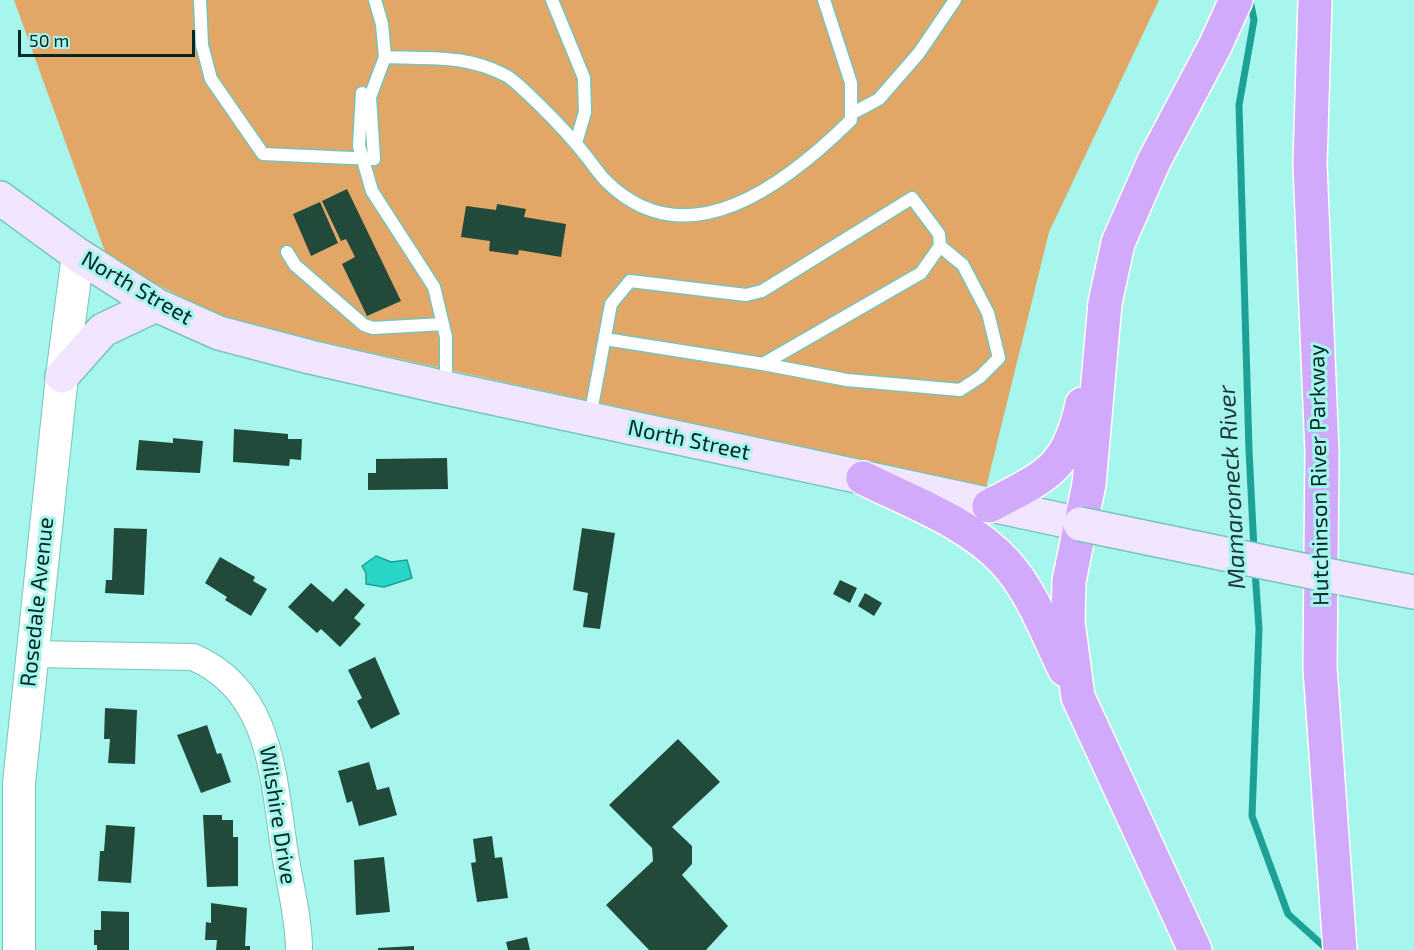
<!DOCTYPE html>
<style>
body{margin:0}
#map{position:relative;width:1414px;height:950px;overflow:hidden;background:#a6f6ed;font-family:"Exo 2",sans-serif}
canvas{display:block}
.scale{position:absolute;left:18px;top:30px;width:177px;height:27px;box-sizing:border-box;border:3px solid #042724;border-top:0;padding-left:8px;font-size:18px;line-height:21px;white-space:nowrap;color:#042724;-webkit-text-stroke:4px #a6f6ed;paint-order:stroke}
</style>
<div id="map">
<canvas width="1414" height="950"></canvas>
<div class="scale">50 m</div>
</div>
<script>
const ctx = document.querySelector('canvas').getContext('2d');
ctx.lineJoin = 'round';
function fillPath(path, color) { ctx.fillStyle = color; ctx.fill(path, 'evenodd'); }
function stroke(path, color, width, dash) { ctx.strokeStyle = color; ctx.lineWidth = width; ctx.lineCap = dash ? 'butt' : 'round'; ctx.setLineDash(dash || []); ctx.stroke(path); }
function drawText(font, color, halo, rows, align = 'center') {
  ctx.font = font + ' "Exo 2",sans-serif'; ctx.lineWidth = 6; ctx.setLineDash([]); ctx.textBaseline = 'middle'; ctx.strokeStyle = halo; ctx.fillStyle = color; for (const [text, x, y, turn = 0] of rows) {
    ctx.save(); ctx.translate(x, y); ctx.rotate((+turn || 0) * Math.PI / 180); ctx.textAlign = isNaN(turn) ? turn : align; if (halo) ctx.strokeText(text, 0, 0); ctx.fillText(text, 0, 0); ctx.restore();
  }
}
const green = new Path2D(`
 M 14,0 L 1159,0 L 1049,232 L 986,488 L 232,322 L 108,260 Z`);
const water = new Path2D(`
 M 376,556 L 391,562 L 407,560 L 412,578 L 384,587 L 366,584 L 366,573 L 362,566 Z`);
const stream = new Path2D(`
 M 1250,0 L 1254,20 L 1239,105 L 1249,450 L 1254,550
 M 1255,571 L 1259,629 L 1252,816 L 1288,914 L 1328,950`);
const building = new Path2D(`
 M 347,189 L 401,301 L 367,316 L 342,264 L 355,257 L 346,239 L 341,241 L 322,201 Z
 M 320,202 L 338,243 L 311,256 L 293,214 Z
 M 497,204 L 526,209 L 524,217 L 566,224 L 561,257 L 519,250 L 518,255 L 489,251 L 490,241 L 461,237 L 466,206 L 496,210 Z
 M 234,429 L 288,434 L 288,439 L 302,439 L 301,460 L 290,459 L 289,466 L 233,462 Z
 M 173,438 L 203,441 L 200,473 L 136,470 L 139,440 L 173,443 Z
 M 447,458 L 448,489 L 368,490 L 368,473 L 376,473 L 376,459 Z
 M 114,528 L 147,529 L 144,595 L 105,593 L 106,580 L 112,580 Z
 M 582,528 L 615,533 L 600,629 L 583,627 L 588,593 L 573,590 Z
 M 220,557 L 255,577 L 253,581 L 267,589 L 251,616 L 225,600 L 227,597 L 205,583 Z
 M 840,580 L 857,588 L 850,603 L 833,594 Z
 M 311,583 L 333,602 L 346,588 L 365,605 L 354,618 L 361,624 L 340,647 L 321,629 L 317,633 L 288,607 Z
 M 865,593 L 882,603 L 874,616 L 858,606 Z
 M 375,657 L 400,714 L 371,729 L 357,701 L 362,698 L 348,670 Z
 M 105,708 L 137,710 L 135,764 L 108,763 L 110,739 L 104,739 Z
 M 207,725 L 217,754 L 221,753 L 231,782 L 201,793 L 177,735 Z
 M 678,739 L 720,782 L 672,827 L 692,846 L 692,864 L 682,875 L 728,926 L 706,950 L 649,950 L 606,905 L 653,861 L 652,848 L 609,805 Z
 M 369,762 L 377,790 L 389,787 L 397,815 L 359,826 L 352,801 L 347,803 L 338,771 Z
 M 203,815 L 222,815 L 222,820 L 233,820 L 233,837 L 238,837 L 238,886 L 207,887 Z
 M 106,825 L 135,827 L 131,883 L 98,881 L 100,851 L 104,851 Z
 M 492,836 L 495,858 L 502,857 L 508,898 L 477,902 L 471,863 L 476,862 L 473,839 Z
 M 384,857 L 390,912 L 356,915 L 354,860 Z
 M 211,903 L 247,908 L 245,946 L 250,946 L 250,950 L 216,950 L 217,940 L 205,940 L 206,922 L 211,923 Z
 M 101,911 L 129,912 L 129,950 L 97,950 L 97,945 L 94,945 L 94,930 L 101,930 Z
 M 527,937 L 530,950 L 508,950 L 506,942 Z
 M 414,946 L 414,950 L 378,950 L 378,948 Z`);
const service = new Path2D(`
 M 200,0 L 202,45 L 211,79 L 263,154 L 374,159 L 370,97 L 385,57 C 429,59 464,54 505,75 C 513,79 520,87 526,92 C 544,109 561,126 577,145 C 587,156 595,169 605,180 C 687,263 788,182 851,120 L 851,83 L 824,0
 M 375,0 L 382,24 L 385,57
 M 552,0 L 584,78 L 585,112 L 576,143
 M 362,93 L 359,146 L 372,191 L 434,287 L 446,337 L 446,387
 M 851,114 L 879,99 L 919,53 L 955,0
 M 287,252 L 295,265 L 364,325 L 373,328 L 443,324
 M 763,364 L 847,380 L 960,390 L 980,377 L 999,358 L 988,313 L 963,265 L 940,246
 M 590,417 L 611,304 L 630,281 L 746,295 L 762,291 L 912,198 L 939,234 L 940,246 L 921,273 L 763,364 L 605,339`);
const minor = new Path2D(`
 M 31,654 L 193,657 C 273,691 273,780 285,854 C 290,885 299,919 299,950`);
const tertiary = new Path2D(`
 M 19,950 L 19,783 L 62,376 L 78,255`);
const secondary = new Path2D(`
 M 0,198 L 78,255 L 156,305 L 219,333 L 310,357 L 446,388 L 1080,524
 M 62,376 L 103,330 L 156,305
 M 1341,578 L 1414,592`);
const motorway = new Path2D(`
 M 1315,0 L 1310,164 L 1322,452 L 1320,668 L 1340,950
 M 863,478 C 911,502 968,522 1005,562 C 1032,591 1047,634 1065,670
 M 989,506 C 1046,476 1068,470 1082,404
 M 1195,950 L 1078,697 L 1068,622 L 1069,581 L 1089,484 L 1105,303 L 1118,243 L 1154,161 L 1215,46 L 1236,0`);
const secondaryBridge = new Path2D(`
 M 1080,524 L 1341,578`);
const streetNames = [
 ["North Street",137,288,30],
 ["North Street",689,440,12],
 ["Hutchinson River Parkway",1319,475,-91],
 ["Rosedale Avenue",37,602,-84],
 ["Wilshire Drive",278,815,81]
];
const waterNames = [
 ["Mamaroneck River",1232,487,-93]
];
fillPath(green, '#e2a667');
fillPath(water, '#28d5c7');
stroke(water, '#1da196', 1.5);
stroke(stream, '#1da196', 7);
fillPath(building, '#224a3b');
stroke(service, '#76c5bc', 15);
stroke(minor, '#76c5bc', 28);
stroke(tertiary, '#76c5bc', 34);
stroke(secondary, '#76c5bc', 36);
stroke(motorway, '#fff', 36);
stroke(service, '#fff', 12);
stroke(minor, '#fff', 26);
stroke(tertiary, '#fff', 32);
stroke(secondary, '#f2e6fe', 33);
stroke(motorway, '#d2aafb', 33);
stroke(secondaryBridge, '#76c5bc', 36, []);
stroke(secondaryBridge, '#f2e6fe', 33);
drawText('22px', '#042724', '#a6f6ed', streetNames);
drawText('italic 24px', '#1d3734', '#a6f6ed', waterNames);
</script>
